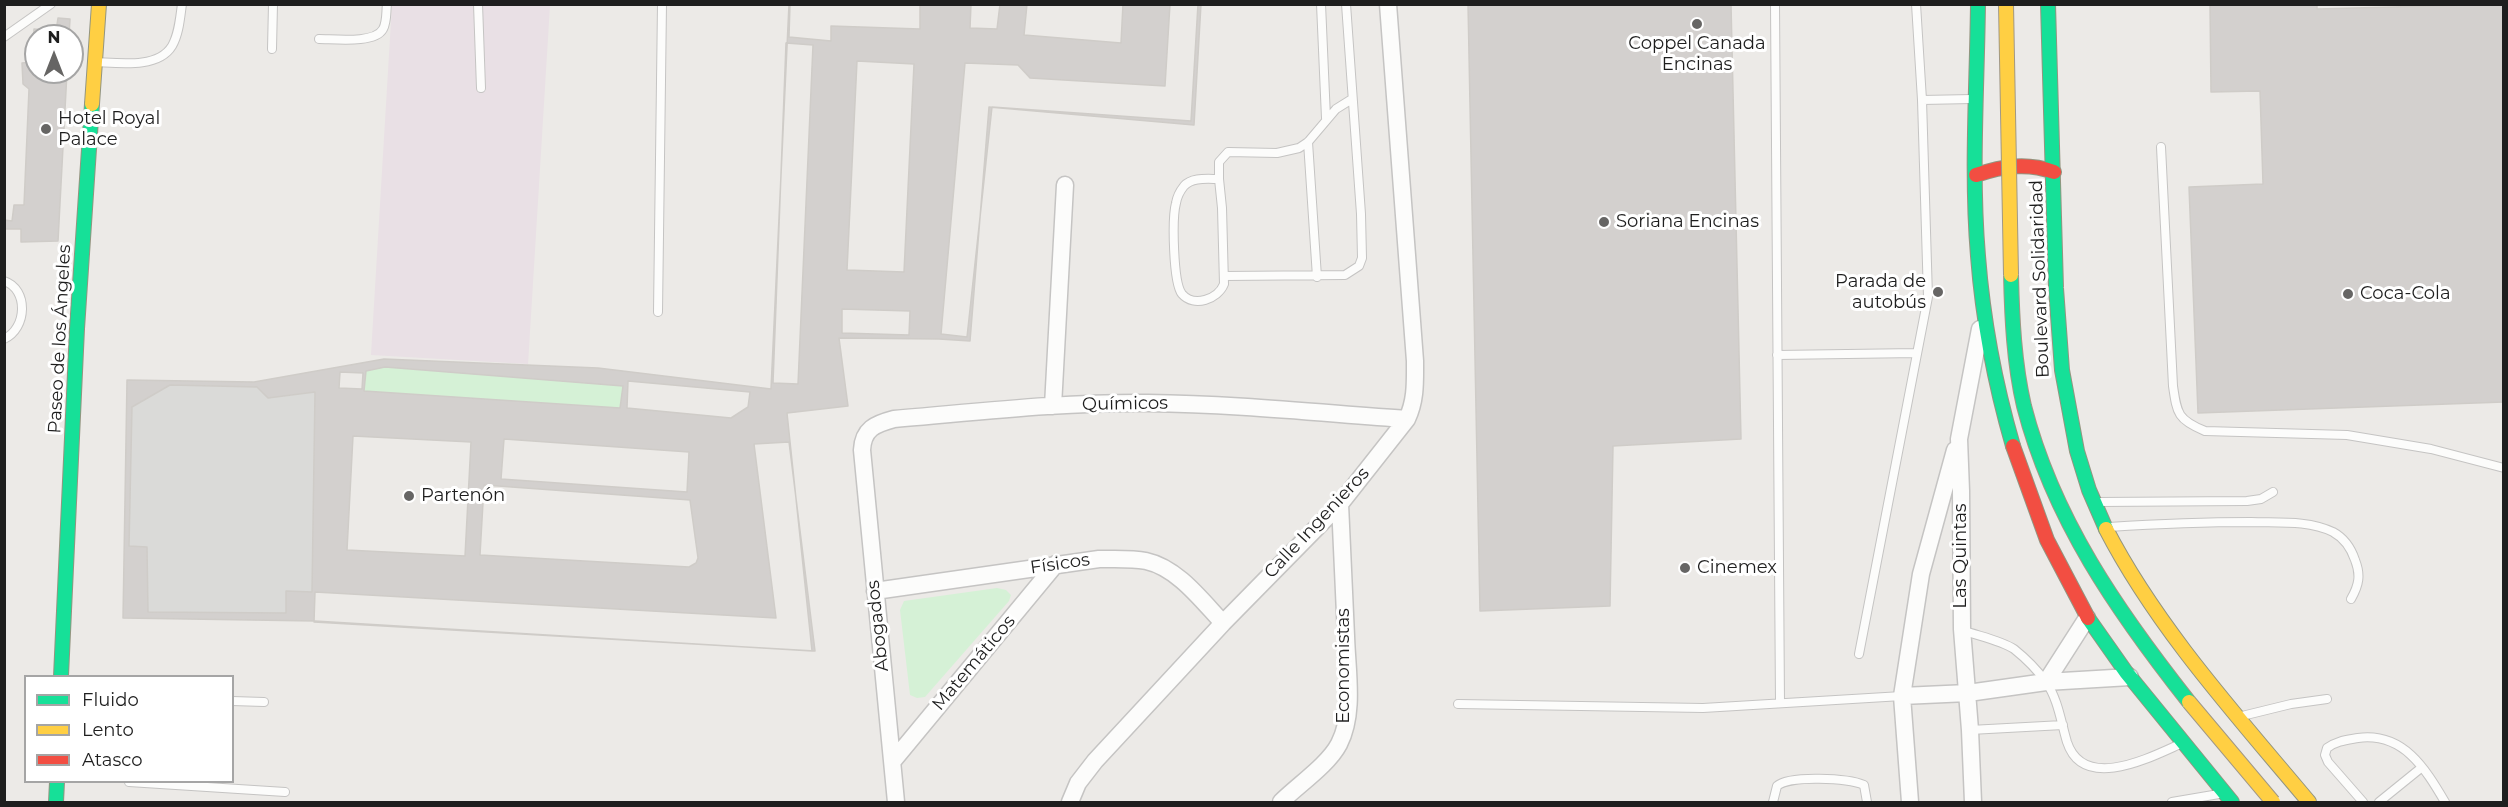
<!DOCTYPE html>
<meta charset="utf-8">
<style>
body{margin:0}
#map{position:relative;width:2508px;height:807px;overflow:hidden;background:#eceae7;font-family:Montserrat,sans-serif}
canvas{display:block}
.frame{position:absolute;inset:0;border:6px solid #1e1e1e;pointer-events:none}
.legend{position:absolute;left:24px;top:675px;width:210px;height:108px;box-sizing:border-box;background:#fff;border:2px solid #a5a5a5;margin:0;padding:8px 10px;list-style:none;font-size:18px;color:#1e1e1e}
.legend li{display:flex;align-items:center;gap:12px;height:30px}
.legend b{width:30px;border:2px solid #a5a5a5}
.north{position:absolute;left:24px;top:24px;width:60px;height:60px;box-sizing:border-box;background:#fff;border:2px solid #a5a5a5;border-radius:50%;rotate:0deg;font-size:16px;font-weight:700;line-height:24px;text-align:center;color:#1e1e1e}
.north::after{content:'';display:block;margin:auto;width:21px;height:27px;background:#666564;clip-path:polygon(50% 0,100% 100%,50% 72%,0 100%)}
</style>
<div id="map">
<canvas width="2508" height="807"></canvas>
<div class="frame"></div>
<ul class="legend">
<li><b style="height:8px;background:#16e098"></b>Fluido</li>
<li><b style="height:8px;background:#ffcf43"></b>Lento</li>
<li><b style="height:8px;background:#f24e42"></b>Atasco</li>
</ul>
<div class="north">N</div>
</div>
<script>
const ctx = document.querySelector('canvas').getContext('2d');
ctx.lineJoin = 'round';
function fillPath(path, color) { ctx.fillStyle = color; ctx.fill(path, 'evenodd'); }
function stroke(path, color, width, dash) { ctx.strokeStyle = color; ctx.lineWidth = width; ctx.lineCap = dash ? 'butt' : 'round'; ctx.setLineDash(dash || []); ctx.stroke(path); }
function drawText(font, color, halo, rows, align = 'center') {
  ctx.font = font + ' Montserrat,sans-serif'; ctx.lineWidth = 6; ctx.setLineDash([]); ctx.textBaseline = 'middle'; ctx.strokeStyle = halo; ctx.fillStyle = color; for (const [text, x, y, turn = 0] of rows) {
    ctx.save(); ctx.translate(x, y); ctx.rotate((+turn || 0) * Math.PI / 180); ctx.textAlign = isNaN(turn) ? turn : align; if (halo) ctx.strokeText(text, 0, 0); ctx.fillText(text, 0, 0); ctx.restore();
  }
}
const industrial = new Path2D(`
 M 392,5 L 550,5 L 528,364 L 371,355 Z`);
const religious = new Path2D(`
 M 170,385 L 257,387 L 269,398 L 315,392 L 312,592 L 287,591 L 286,613 L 148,612 L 147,548 L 129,546 L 132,407 Z`);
const park = new Path2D(`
 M 385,367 L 623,386 L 620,408 L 364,391 L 366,371 Z
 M 997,588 L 1006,590 L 1011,595 L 1009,601 L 925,697 L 917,698 L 910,695 L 900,610 L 904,601 Z`);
const building = new Path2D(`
 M 789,4 L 1027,4 L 1024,35 L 1121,43 L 1123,4 L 1201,4 L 1194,125 L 989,107 L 970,341 L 939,339 L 839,338 L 848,406 L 787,413 L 812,651 L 315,621 L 123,618 L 127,380 L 254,382 L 384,359 L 598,368 L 771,389 ZM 385,367 L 623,386 L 620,408 L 364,391 L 366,371 ZM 170,385 L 257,387 L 268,398 L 315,392 L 312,592 L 286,591 L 286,613 L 148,612 L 147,547 L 129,546 L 132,407 ZM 484,485 L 690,500 L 698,558 L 696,563 L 689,567 L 480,555 Z
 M 790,4 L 920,4 L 920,29 L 831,26 L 831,41 L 789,37 Z
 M 971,4 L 1000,4 L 997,29 L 970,28 Z
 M 1170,4 L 1198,4 L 1191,121 L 992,107 L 967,337 L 941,334 L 965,63 L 1018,65 L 1030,78 L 1165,86 Z
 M 1468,4 L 1731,4 L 1741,439 L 1613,446 L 1610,606 L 1480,611 Z
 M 2210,4 L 2317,4 L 2317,9 L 2504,4 L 2504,402 L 2198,413 L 2189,187 L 2263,184 L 2260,91 L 2211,92 Z
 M 58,18 L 70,19 L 69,36 L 36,36 L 36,72 L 67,72 L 58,241 L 21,242 L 21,229 L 4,229 L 4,220 L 12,221 L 14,205 L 24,205 L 29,89 L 23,84 L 22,63 L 32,62 L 34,29 L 56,31 Z
 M 786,43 L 813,45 L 798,384 L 773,383 Z
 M 857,61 L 914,64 L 904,272 L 847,270 Z
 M 842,309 L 910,311 L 909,335 L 842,333 Z
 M 340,372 L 363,373 L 362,389 L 339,388 Z
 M 628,381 L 750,392 L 748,407 L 731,418 L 627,408 Z
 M 353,436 L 471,442 L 465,556 L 347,550 Z
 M 504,439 L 689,452 L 687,492 L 501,479 Z
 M 789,442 L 815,651 L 314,622 L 315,592 L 776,618 L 754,444 Z`);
const lane = new Path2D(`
 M 478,4 L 481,88
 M 1321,4 L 1326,118
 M 1775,4 L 1780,703
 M 4,37 L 51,4
 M 319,39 C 334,39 375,44 383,29 C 387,22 386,12 387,4
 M 272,49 L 273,4
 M 96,62 C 118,63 158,69 172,46 C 179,34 180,18 182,4
 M 1922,100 L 1972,99
 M 1308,142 L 1317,277
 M 2161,147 L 2173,386 C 2177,414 2178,420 2205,431 L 2347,435 L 2431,449 L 2504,468
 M 1219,179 L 1222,208 L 1224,284 C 1218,299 1194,308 1182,294 C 1173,283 1172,218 1176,203 C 1177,197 1180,191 1184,186 C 1192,177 1207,179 1219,179 Z
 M 1219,179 L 1219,162 L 1228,152 L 1277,153 L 1299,148 L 1308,142 L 1336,109 L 1352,99
 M 1224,276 L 1345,275 L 1359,266 L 1362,258 L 1361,214 L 1346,4
 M 4,281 C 29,289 27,329 4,339
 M 658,312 L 662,4
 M 1777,355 L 1917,353
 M 2098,502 L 2247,501 L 2261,499 L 2273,492
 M 2109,527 C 2156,524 2204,522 2251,522 C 2278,523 2308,520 2333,532 C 2344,538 2351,548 2355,560 C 2361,575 2359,585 2351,599
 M 1962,630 C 1978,636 2000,640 2014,649 C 2024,657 2038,671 2046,682 C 2058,699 2061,722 2067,742 C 2083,791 2147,759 2178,745
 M 1859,654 L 1928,297 L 1922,100 L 1916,4
 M 232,701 L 264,702
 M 1458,704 L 1703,708 L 1902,696
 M 2242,716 L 2291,704 L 2327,699
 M 1970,730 L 2063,725
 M 129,782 L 285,792
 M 1773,802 L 1777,786 C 1789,775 1848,778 1864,785 L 1867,802
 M 2172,802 L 2219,794
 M 2363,802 L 2328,762 L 2325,755 L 2327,748 C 2336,741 2347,740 2358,738 C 2403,732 2425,768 2445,802
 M 2379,802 L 2421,768`);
const street = new Path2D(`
 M 1053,406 L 1065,185
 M 875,591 L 1099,559 C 1115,559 1131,558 1146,561 C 1178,568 1202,601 1223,623
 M 2046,682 L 2087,618
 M 1902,696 L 1968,693 L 2046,682 L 2130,677
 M 893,761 L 1056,564
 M 896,802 L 862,450 C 863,429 875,424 894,419 C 978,412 1063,402 1148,403 C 1235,404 1321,413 1407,419
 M 1070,802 L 1078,783 L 1095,761 L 1223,623 L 1340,504 L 1407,419 C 1416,400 1415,382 1415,361 L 1388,4
 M 1281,802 C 1298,785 1328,765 1339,744 C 1355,713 1347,671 1346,636 C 1344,592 1342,548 1340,504
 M 1910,802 L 1902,696 L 1921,574 L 1955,450
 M 1973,802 L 1970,730 L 1962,629 L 1961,491 L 1959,439 L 1980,329`);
const fast = new Path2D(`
 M 1978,4 C 1977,88 1971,173 1978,256 C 1983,321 1995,384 2013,446
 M 2048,4 L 2056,288 L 2062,370 L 2077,451 L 2089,490 L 2106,529
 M 2088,618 L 2126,672 L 2232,802
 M 61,676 L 77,329 L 92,104
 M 56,802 L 57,782`);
const slow = new Path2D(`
 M 92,104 L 99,4
 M 2106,529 C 2157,628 2238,717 2309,802`);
const jam = new Path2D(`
 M 1976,175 C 2003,166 2027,162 2054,172
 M 2013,446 L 2047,540 L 2088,618`);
const fastBridge = new Path2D(`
 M 2011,275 C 2012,318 2014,363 2024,406 C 2053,519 2118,612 2189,702`);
const slowBridge = new Path2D(`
 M 2006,4 L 2011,275
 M 2189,702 L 2273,802`);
const markers = [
 [1697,24,6,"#666564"],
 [46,129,6,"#666564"],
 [1604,222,6,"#666564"],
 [1938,292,6,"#666564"],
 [2348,294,6,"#666564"],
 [409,496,6,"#666564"],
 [1685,568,6,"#666564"]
];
const poiNames = [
 ["Coppel Canada",1697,44,"center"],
 ["Encinas",1697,65,"center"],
 ["Hotel Royal",58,119],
 ["Palace",58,140],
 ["Soriana Encinas",1616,222],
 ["Parada de",1926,282,"right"],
 ["autobús",1926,303,"right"],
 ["Coca-Cola",2360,294],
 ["Partenón",421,496],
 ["Cinemex",1697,568]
];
const streetNames = [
 ["Boulevard Solidaridad",2040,279,-92],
 ["Paseo de los Ángeles",60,339,-87],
 ["Químicos",1125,404,-1],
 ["Calle Ingenieros",1317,523,-47],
 ["Las Quintas",1961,556,-90],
 ["Físicos",1060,564,-8],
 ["Abogados",878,626,-96],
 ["Matemáticos",974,663,-50],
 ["Economistas",1344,666,-90]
];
fillPath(industrial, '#e9e0e5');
fillPath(religious, '#dadad8');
fillPath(park, '#d5f1d6');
fillPath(building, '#d3d0ce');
stroke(building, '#cfccc8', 1.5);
stroke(lane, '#c5c4c3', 10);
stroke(street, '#c5c4c3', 19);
stroke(fast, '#939580', 16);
stroke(slow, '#939580', 16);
stroke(jam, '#939580', 16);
stroke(lane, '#fcfcfb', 8);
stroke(street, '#fcfcfb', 16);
stroke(fast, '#16e098', 14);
stroke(slow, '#ffcf43', 14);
stroke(jam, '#f24e42', 14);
stroke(fastBridge, '#a19885', 16, []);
stroke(slowBridge, '#a19885', 16, []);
stroke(fastBridge, '#16e098', 14);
stroke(slowBridge, '#ffcf43', 14);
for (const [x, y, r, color] of markers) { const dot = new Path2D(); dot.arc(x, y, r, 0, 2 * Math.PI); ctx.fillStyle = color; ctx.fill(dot); stroke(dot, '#fff', 2); }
drawText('18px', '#1e1e1e', '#fff', poiNames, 'left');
drawText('18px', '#1e1e1e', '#fff', streetNames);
</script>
